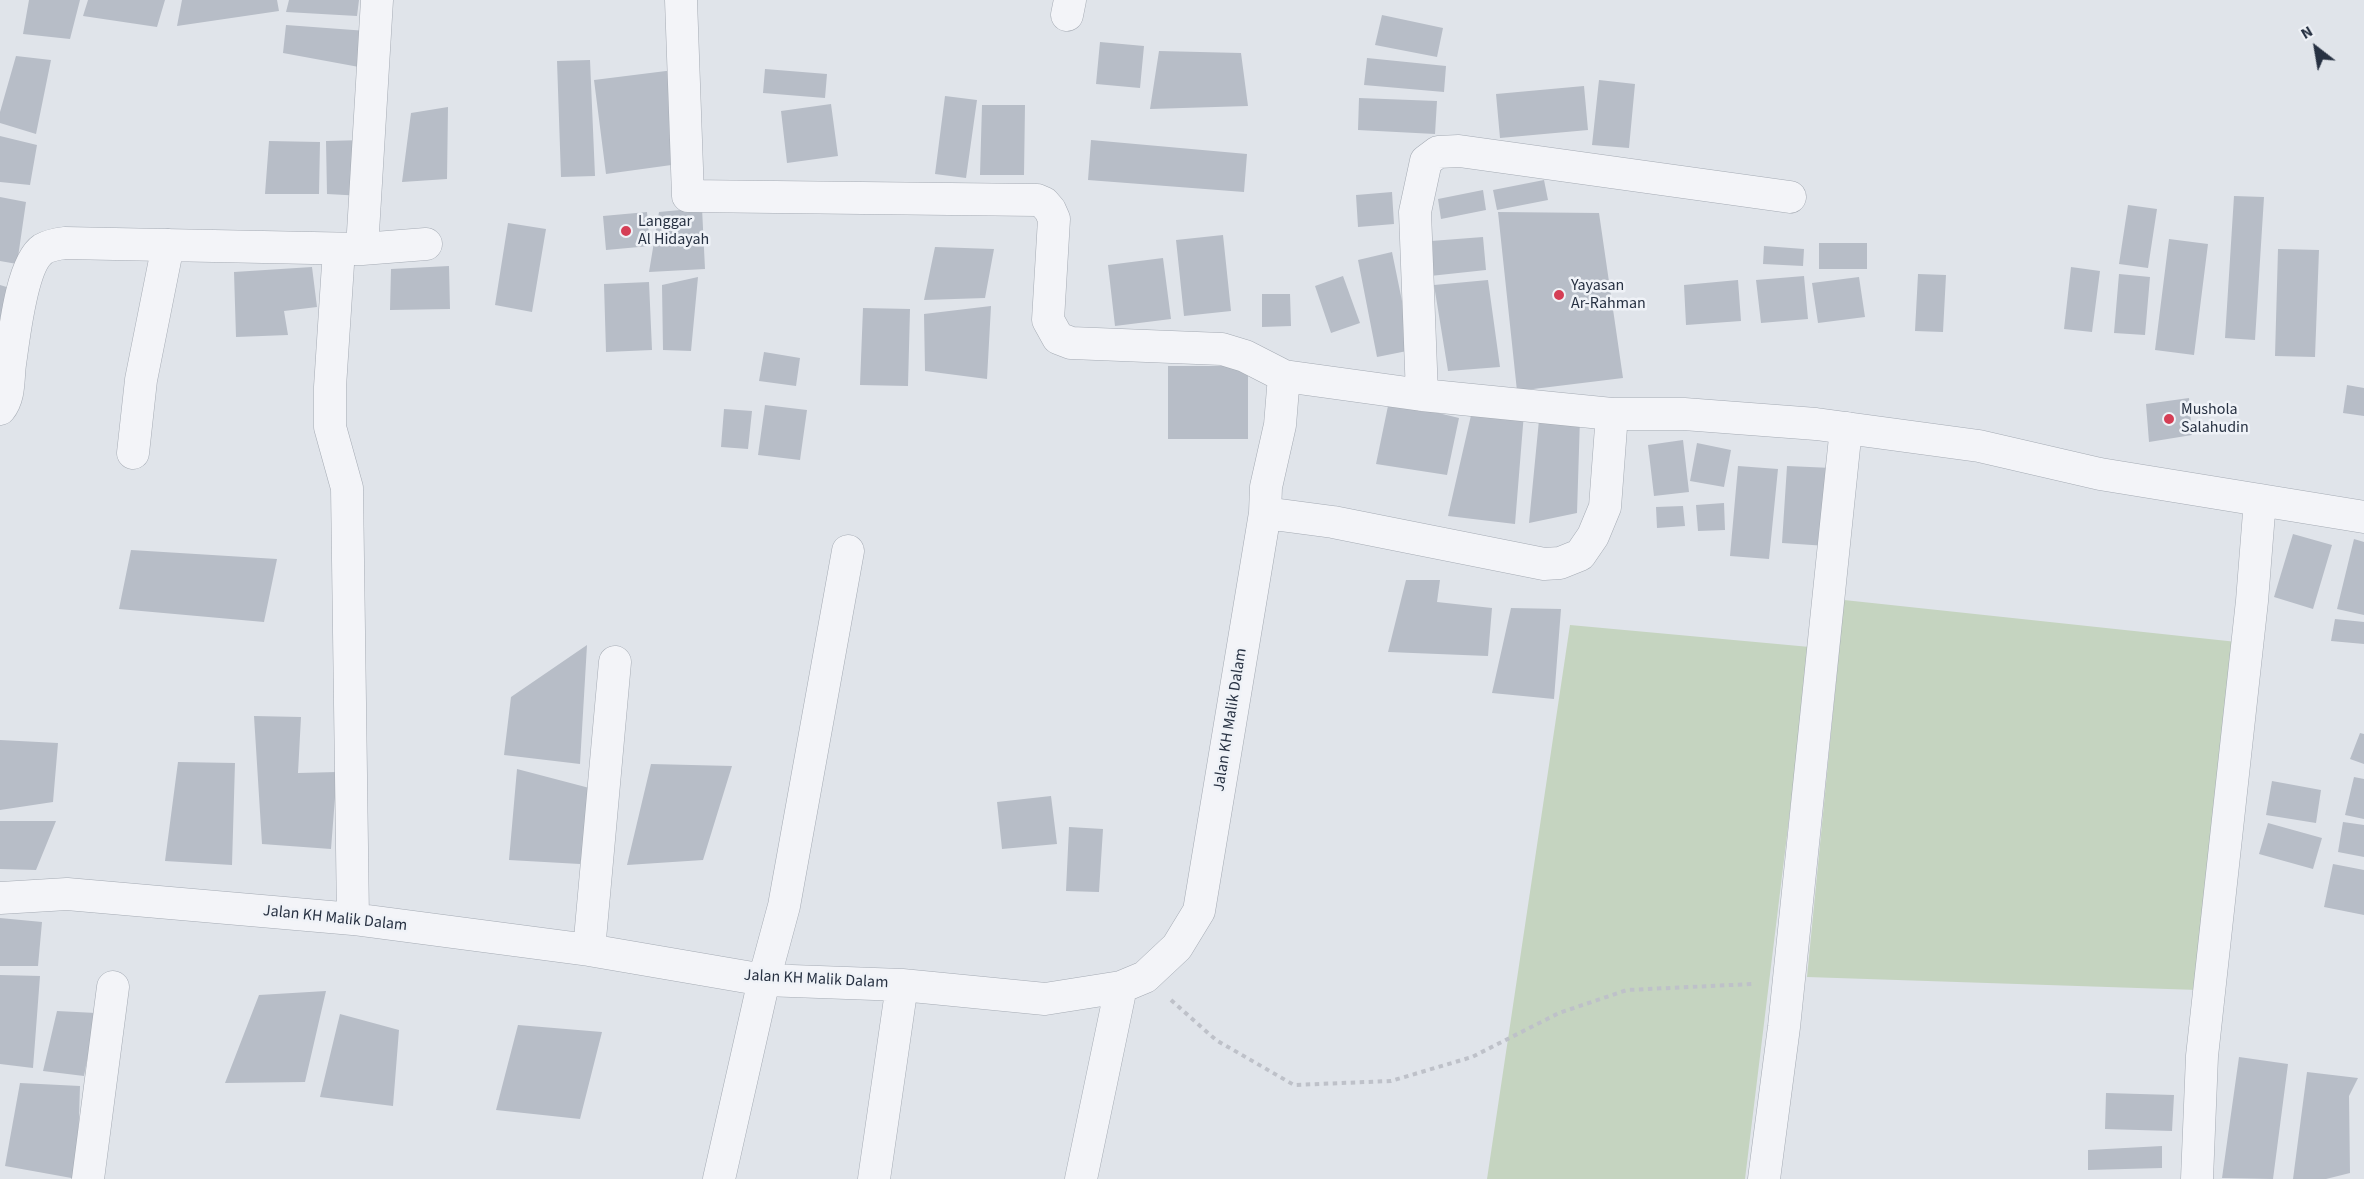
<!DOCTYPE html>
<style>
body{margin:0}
#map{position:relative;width:2364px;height:1179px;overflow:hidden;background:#e0e4ea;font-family:"Source Sans 3",sans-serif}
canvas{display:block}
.north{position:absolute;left:2286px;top:18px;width:60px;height:60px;-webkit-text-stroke:4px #eff2f7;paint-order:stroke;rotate:329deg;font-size:16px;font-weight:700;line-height:24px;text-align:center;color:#273142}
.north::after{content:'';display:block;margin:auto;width:21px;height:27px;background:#273142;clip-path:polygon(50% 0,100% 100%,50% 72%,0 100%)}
</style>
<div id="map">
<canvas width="2364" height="1179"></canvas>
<div class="north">N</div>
</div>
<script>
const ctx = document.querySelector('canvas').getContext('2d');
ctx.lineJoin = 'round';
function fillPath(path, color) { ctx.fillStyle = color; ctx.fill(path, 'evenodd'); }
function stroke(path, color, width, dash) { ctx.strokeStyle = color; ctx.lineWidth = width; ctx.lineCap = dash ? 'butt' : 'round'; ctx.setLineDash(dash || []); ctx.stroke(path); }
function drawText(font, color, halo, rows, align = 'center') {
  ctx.font = font + ' "Source Sans 3",sans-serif'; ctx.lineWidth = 5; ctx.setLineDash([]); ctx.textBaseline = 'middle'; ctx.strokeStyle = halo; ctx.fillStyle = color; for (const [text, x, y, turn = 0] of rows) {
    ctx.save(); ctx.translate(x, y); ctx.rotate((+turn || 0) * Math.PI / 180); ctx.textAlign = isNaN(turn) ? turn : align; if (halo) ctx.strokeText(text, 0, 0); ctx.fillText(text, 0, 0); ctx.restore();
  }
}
const green = new Path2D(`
 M 1844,600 L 2237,642 L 2198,990 L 1807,977 Z
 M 1570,625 L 1810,647 L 1745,1179 L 1487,1179 Z`);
const building = new Path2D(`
 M 29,0 L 80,0 L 70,39 L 23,34 Z
 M 88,0 L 165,0 L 157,27 L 83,16 Z
 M 182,0 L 277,0 L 279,11 L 177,26 Z
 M 289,0 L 359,0 L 357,16 L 286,12 Z
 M 1382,15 L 1443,28 L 1437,57 L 1375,45 Z
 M 286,25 L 367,31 L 359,67 L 283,53 Z
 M 1100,42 L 1144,46 L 1140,88 L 1096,84 Z
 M 1159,51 L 1241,53 L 1248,106 L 1150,109 Z
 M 16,56 L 51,60 L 36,134 L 0,123 L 0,112 Z
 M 1367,58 L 1446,66 L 1444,92 L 1364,85 Z
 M 590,60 L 595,176 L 561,177 L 557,61 Z
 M 765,69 L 827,74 L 825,98 L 763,93 Z
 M 674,70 L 686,163 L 606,174 L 594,80 Z
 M 1599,80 L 1635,84 L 1629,148 L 1592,145 Z
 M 1584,86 L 1588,130 L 1500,138 L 1496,94 Z
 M 945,96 L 977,100 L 966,178 L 935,174 Z
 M 1359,98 L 1437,101 L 1435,134 L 1358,130 Z
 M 831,104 L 838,156 L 787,163 L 781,111 Z
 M 982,105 L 1025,105 L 1024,175 L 980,175 Z
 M 448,107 L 447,179 L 402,182 L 411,113 Z
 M 0,136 L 37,145 L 30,185 L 0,182 Z
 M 364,140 L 363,196 L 327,194 L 326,141 Z
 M 1091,140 L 1247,154 L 1244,192 L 1088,180 Z
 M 269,141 L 320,142 L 319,194 L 265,194 Z
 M 1544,180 L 1548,200 L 1497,210 L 1493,190 Z
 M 1483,190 L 1486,210 L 1441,219 L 1438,199 Z
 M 1392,192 L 1394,224 L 1358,227 L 1356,195 Z
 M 2234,196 L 2264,197 L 2255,340 L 2225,338 Z
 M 0,197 L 26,202 L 17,264 L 0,261 Z
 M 2128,205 L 2157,209 L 2148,268 L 2119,264 Z
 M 702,208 L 705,269 L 649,272 L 659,212 Z
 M 647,212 L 650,246 L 606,250 L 603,216 Z
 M 1498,212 L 1599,213 L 1623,378 L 1517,391 Z
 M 508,223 L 546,229 L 532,312 L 495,305 Z
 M 1223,235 L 1231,311 L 1184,316 L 1176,240 Z
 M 1483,237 L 1486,270 L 1430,276 L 1431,241 Z
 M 2169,239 L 2208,244 L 2194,355 L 2155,350 Z
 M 1819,243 L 1867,243 L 1867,269 L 1819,269 Z
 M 1764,246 L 1804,249 L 1803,266 L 1763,264 Z
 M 935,247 L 994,249 L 985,298 L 924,300 Z
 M 2278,249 L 2319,250 L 2315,357 L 2275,356 Z
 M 1392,252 L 1412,350 L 1377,357 L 1358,260 Z
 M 1163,258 L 1171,319 L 1115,326 L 1108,265 Z
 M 449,266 L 450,309 L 390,310 L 391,269 Z
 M 312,267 L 317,307 L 284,311 L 288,335 L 236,337 L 234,272 Z
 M 2071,267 L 2100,271 L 2092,332 L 2064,329 Z
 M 1918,274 L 1946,275 L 1943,332 L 1915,331 Z
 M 2119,274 L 2150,277 L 2145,335 L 2114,333 Z
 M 1343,276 L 1360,323 L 1331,333 L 1315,286 Z
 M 1804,276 L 1808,319 L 1761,323 L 1756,280 Z
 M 698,277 L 691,351 L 663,350 L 662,285 Z
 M 1859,277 L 1865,317 L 1818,323 L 1812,283 Z
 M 1488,280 L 1500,367 L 1448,371 L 1434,285 Z
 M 1738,280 L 1741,321 L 1686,325 L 1684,285 Z
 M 649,282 L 652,350 L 606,352 L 604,284 Z
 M 0,285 L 10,288 L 0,319 Z
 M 1262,294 L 1290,294 L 1291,326 L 1262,327 Z
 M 991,306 L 987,379 L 925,371 L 924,314 Z
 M 863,308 L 910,309 L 908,386 L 860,385 Z
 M 764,352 L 800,358 L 796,386 L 759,381 Z
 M 1168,366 L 1248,366 L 1248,439 L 1168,439 Z
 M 2347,385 L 2364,388 L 2364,416 L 2343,413 Z
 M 2189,398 L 2192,435 L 2149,442 L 2146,404 Z
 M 1389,401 L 1459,418 L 1447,475 L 1376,464 Z
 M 765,405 L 807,410 L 800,460 L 758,455 Z
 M 724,409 L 752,411 L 748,449 L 721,447 Z
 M 1472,411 L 1524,413 L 1515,524 L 1448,516 Z
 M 1580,418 L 1577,513 L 1529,523 L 1539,420 Z
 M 1683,440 L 1689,492 L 1654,496 L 1648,445 Z
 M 1697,443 L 1731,450 L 1724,487 L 1690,481 Z
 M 1738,466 L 1778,469 L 1769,559 L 1730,556 Z
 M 1787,466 L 1832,468 L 1827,546 L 1782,543 Z
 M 1724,503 L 1725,530 L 1698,531 L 1696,505 Z
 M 1683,506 L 1685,526 L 1657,528 L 1656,507 Z
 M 2293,534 L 2332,545 L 2313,609 L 2274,597 Z
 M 2354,539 L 2364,542 L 2364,615 L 2337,609 Z
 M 131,550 L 277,559 L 264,622 L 119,609 Z
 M 1406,580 L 1440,580 L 1437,602 L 1492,608 L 1488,656 L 1388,652 Z
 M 1511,608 L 1561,609 L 1554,699 L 1492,693 Z
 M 2335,619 L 2364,622 L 2364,644 L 2331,641 Z
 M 587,645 L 580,764 L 504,755 L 511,697 Z
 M 254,716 L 301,717 L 298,773 L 337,772 L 331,849 L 262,844 Z
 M 2360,733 L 2364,734 L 2364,764 L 2350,759 Z
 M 0,740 L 58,743 L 53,802 L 0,810 Z
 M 178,762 L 235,763 L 232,865 L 165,861 Z
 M 651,764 L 732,766 L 703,860 L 627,865 Z
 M 517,769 L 597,790 L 580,864 L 509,860 Z
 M 2354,777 L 2364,779 L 2364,819 L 2345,815 Z
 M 2272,781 L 2321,790 L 2316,823 L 2266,815 Z
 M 1051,796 L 1057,844 L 1002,849 L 997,802 Z
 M 0,821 L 56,821 L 36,870 L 0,869 Z
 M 2343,822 L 2364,825 L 2364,857 L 2338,852 Z
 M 2268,823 L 2322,838 L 2313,869 L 2259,854 Z
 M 1069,827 L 1103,829 L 1099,892 L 1066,891 Z
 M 2333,864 L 2364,870 L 2364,915 L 2324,907 Z
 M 0,918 L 42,922 L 38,966 L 0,966 Z
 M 0,975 L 40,976 L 33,1068 L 0,1064 Z
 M 326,991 L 305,1082 L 225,1083 L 259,995 Z
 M 57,1011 L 96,1013 L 84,1076 L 43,1071 Z
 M 340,1014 L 399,1030 L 393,1106 L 320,1097 Z
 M 518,1025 L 602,1032 L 580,1119 L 496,1110 Z
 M 2239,1057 L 2288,1064 L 2273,1179 L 2222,1178 Z
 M 2307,1072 L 2358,1078 L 2349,1096 L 2350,1173 L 2326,1179 L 2293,1179 Z
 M 20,1083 L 80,1086 L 77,1179 L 5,1166 Z
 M 2106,1093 L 2174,1095 L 2172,1131 L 2105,1129 Z
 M 2162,1146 L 2162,1168 L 2088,1170 L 2088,1150 Z`);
const path = new Path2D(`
 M 1171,1000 L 1216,1040 L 1294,1085 L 1391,1081 L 1472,1057 L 1559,1013 L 1627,990 L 1752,984`);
const minor = new Path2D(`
 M 681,0 L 688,196 L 1037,200 L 1044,203 L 1050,210 L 1054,219 L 1048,320 L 1058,338 L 1071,343 L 1222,349 L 1245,356 L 1284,376 L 1280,425 L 1266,487 L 1265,513 L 1333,522 L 1544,564 L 1560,563 L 1580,555 L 1593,536 L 1605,507 L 1612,414 L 1684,414 L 1816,424 L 1979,446 L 2100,474 L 2364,517
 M 1067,15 L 1070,0
 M 339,249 L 330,387 L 330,427 L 347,488 L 353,919
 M 362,249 L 377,0
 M 1284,376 L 1422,395 L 1612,414
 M 1422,395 L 1415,212 L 1426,161 L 1438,152 L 1459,151 L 1790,197
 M 0,409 C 10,397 8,379 10,364 C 14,338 21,264 43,249 C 50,245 57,244 65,243 L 362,249 L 426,244
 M 133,453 L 141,380 L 168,245
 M 0,898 L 67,894 L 353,919 L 589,950 L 764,980 L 902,985 L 1045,999 L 1121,987 L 1145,977 L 1177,947 L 1199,911 L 1265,513
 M 589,950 L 615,662
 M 88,1179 L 113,987
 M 719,1179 L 764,980 L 784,906 L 848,551
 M 874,1179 L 902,985
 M 1081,1179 L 1121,987
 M 1764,1179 L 1784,1027 L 1846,428
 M 2197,1179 L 2202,1056 L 2252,601 L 2260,500`);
const markers = [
 [626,231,6,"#d53e55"],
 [1559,295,6,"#d53e55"],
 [2169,419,6,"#d53e55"]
];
const poiNames = [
 ["Langgar",638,222],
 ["Al Hidayah",638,240],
 ["Yayasan",1571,286],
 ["Ar-Rahman",1571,304],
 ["Mushola",2181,410],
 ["Salahudin",2181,428]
];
const streetNames = [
 ["Jalan KH Malik Dalam",1231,720,-81],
 ["Jalan KH Malik Dalam",335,919,6],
 ["Jalan KH Malik Dalam",816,980,3]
];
fillPath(green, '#c5d4c0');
fillPath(building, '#b7bdc7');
stroke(minor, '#a5abb4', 33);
stroke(path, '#bec1c9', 4, [4.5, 4.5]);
stroke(minor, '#f3f4f8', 32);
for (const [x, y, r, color] of markers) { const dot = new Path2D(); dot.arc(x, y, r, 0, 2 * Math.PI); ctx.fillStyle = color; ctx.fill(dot); stroke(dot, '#eff2f7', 2); }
drawText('16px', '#273142', '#eff2f7', poiNames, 'left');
drawText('16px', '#273142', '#eff2f7', streetNames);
</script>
